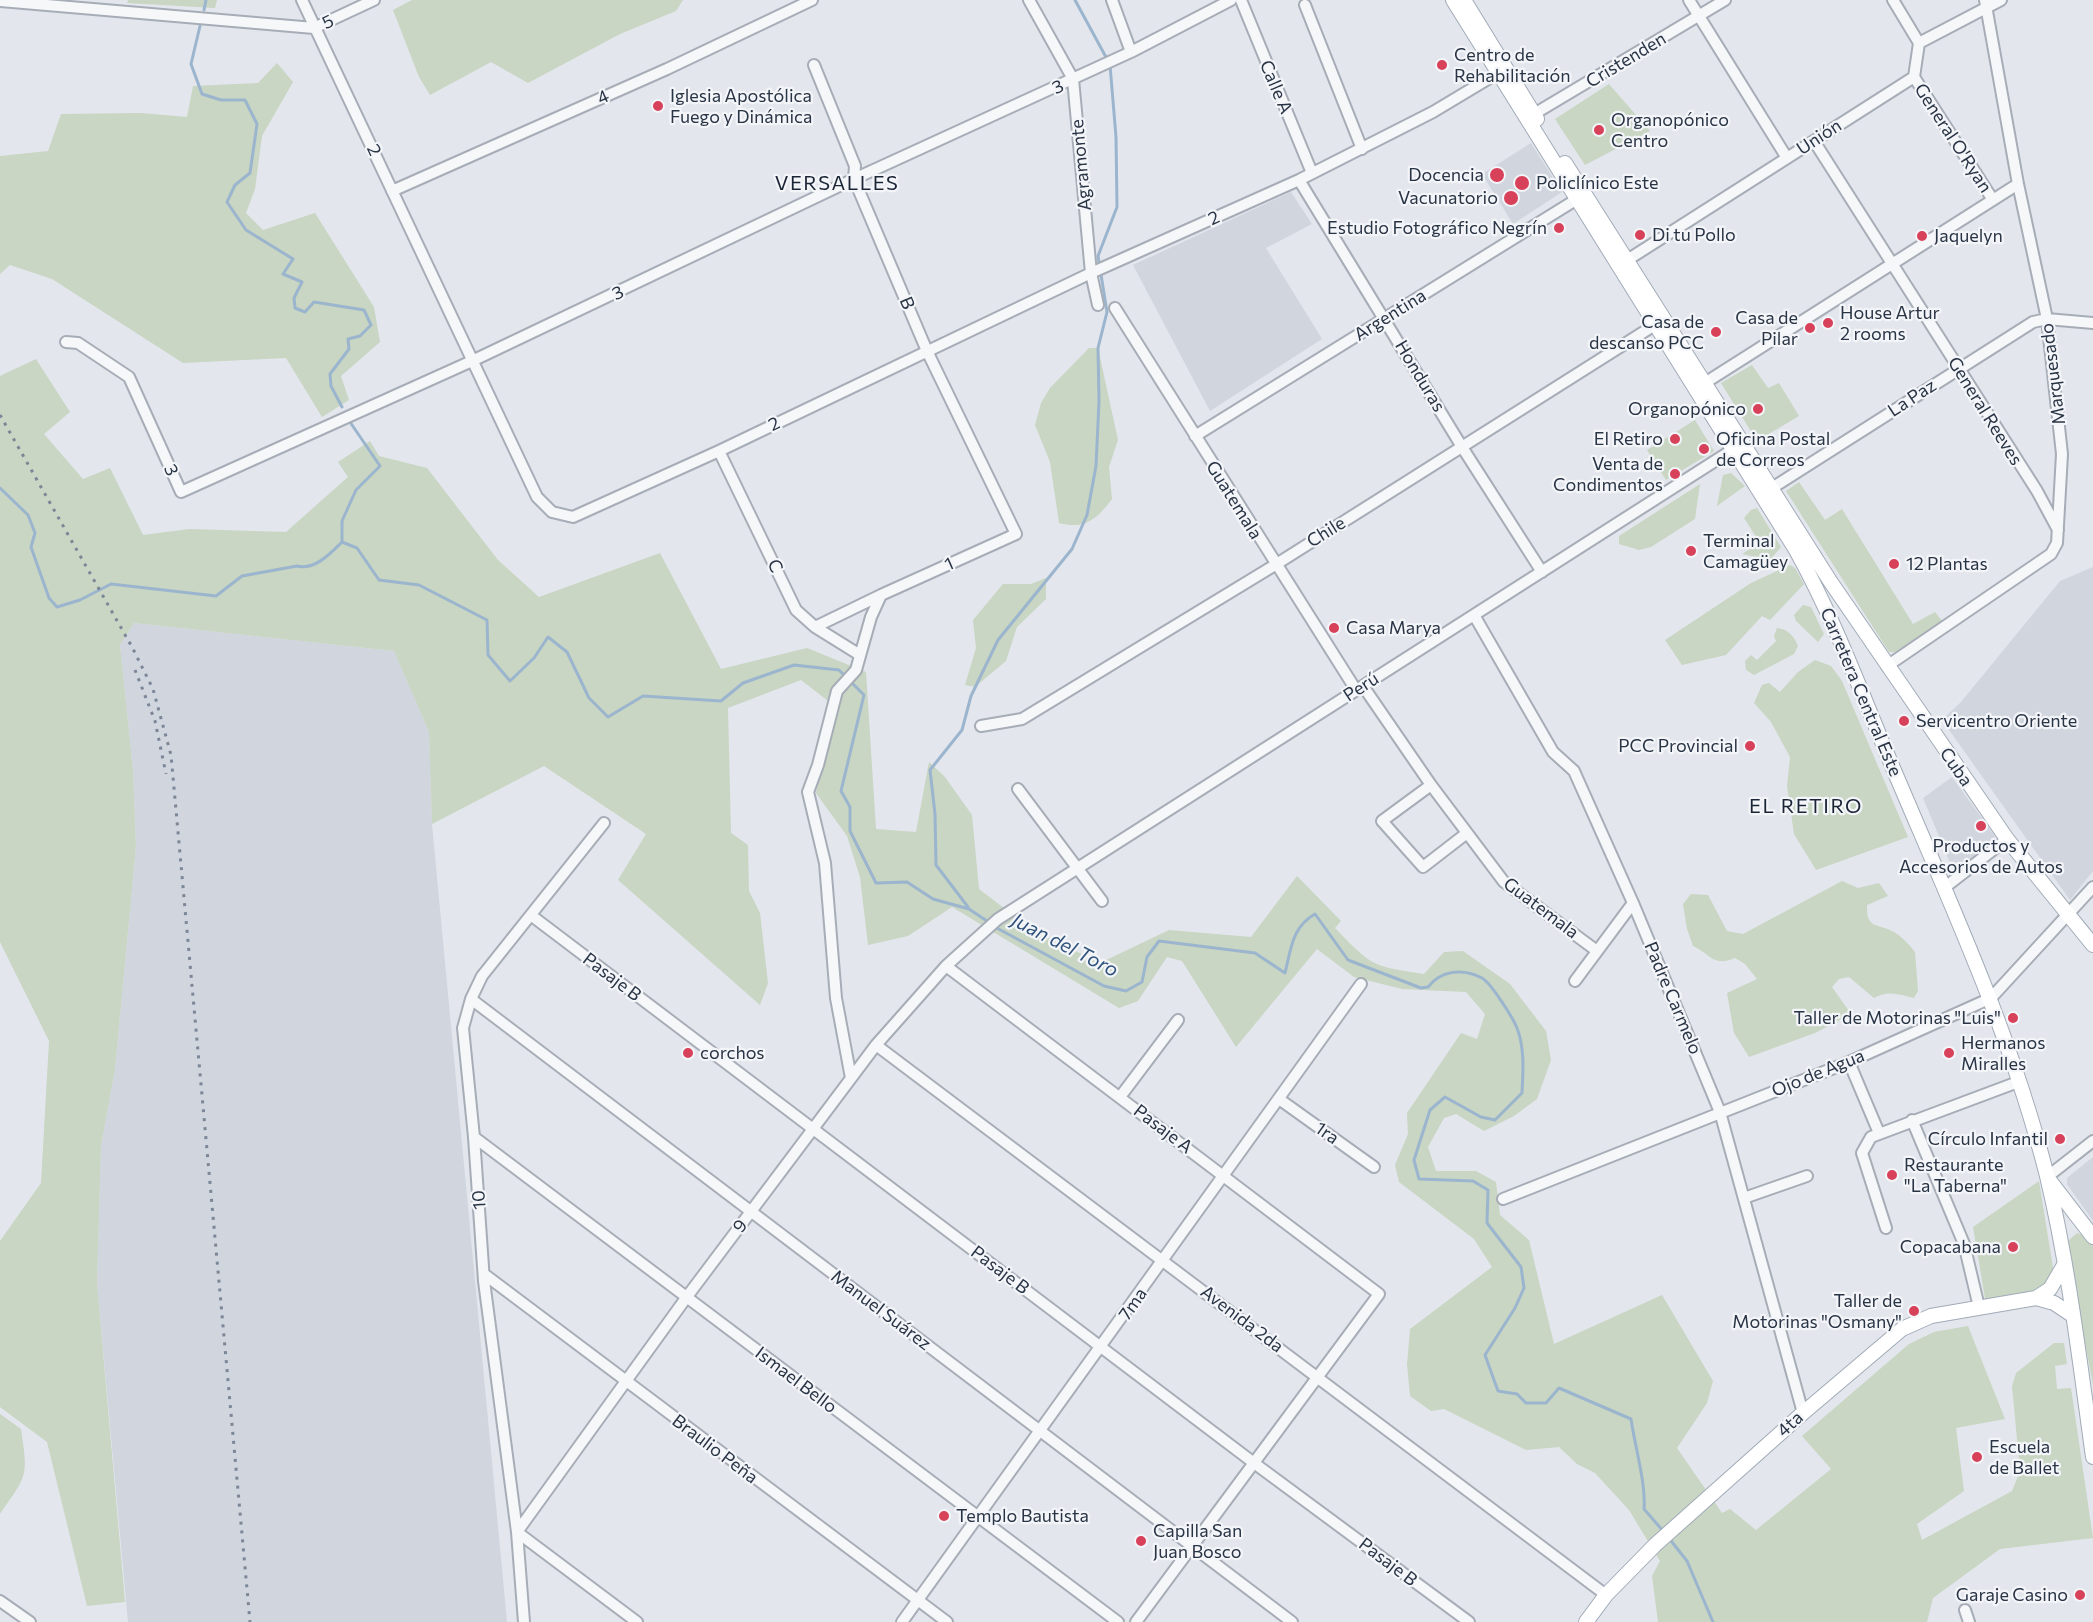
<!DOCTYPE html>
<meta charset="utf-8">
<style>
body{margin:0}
canvas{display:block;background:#e3e6ec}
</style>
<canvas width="2093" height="1622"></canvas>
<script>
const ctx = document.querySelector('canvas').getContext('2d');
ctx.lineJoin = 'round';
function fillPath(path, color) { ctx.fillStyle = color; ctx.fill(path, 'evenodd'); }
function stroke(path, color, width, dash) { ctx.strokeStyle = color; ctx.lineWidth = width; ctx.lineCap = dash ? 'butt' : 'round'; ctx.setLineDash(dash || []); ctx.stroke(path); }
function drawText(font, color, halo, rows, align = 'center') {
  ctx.font = font + ' Commissioner,sans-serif'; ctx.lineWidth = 4.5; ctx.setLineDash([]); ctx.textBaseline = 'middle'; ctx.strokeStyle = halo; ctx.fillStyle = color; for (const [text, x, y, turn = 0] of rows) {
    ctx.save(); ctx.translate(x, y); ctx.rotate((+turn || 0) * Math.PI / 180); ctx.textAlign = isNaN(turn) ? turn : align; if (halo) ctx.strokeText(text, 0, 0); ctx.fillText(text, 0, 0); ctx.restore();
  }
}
const built = new Path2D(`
 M 1531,143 L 1562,192 L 1513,224 L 1482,174 Z
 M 1291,192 L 1312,224 L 1266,248 L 1322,339 L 1210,411 L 1133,265 Z
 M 2093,567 L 2093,871 L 2070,900 L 1942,720 L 1961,702 L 2060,581 Z
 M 134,623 L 394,651 L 429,732 L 432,824 L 507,1622 L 128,1622 L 97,1283 L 101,1146 L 115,1069 L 136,846 L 133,770 L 120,645 Z
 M 1952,777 L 1997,839 L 1954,872 L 1923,798 Z
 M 2093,1157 L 2093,1221 L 2067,1184 L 2067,1178 Z`);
const green = new Path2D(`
 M 128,0 L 217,0 L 215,8 L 127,3 Z
 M 412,0 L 683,0 L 676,11 L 620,34 L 528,83 L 491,62 L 430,95 L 419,77 L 393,10 Z
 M 277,63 L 293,82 L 262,136 L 255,189 L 246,213 L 263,230 L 315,213 L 374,307 L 380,342 L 341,376 L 349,400 L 322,417 L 286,358 L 183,363 L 52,279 L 10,265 L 0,274 L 0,156 L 48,151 L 61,114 L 141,113 L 187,117 L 193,86 L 258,83 Z
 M 1609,84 L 1650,131 L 1585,165 L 1555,119 Z
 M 1089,348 L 1098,348 L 1118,440 L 1109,467 L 1112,499 C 1097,519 1085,530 1059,523 L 1050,462 L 1035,425 L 1041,403 L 1050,388 Z
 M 36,359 L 70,412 L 44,434 L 83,479 L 110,468 L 143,535 L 189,529 L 286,532 L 348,477 L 338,462 L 370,441 L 379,456 L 427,468 L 498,560 L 539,597 L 660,553 L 721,669 L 807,648 L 866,672 L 876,829 L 916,832 L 929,762 L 945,777 L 972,815 L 979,889 L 1034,931 L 1100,963 L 1169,930 L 1251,937 L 1297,876 L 1341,921 L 1335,928 C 1372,966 1371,966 1424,974 L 1444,952 L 1463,951 L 1510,984 L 1546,1031 L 1551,1060 L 1537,1099 L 1514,1116 L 1484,1131 L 1456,1114 L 1444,1118 L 1428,1147 L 1436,1171 L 1476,1171 L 1496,1182 L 1500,1215 L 1529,1240 L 1554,1344 L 1662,1295 L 1713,1381 L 1707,1403 L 1677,1448 L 1722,1513 L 1730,1509 L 1756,1530 L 1831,1469 L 1802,1436 L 1909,1344 L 1934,1332 L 1968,1326 L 2005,1419 L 1956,1428 L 1964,1491 L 1917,1524 L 1922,1540 L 2012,1491 L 2020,1471 L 2012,1386 L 2016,1373 L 2054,1343 L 2064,1343 L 2067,1364 L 2055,1366 L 2057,1389 L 2071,1388 L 2093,1538 L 2000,1549 L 1933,1598 L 1927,1622 L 1658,1622 L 1652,1576 L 1660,1561 L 1629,1510 L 1595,1473 L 1577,1464 L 1559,1447 L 1526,1450 L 1444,1409 L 1431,1411 L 1410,1396 L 1407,1364 L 1410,1329 L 1492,1267 L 1474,1239 L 1399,1182 L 1395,1165 L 1408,1134 L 1407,1113 L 1461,1033 L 1477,1039 L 1485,1014 L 1466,992 L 1402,989 L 1354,977 L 1317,949 L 1236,1047 L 1182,961 L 1167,957 L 1138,1001 L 1119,1008 L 952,907 L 908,936 L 868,945 L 860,877 L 847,836 L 816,793 L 832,704 L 801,680 L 728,708 L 731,833 L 748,845 L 749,891 L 760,913 L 768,983 L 760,1005 L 618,880 L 646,834 L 544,766 L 432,824 L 429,732 L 394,651 L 134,623 L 120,645 L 133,770 L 136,846 L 115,1069 L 101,1146 L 97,1283 L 125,1602 L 87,1606 L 47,1442 L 0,1407 L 0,1241 L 41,1183 L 49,1041 L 0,942 L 0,376 Z
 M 1752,365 L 1768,388 L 1779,383 L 1799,416 L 1757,441 L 1721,383 Z
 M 1695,420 L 1714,451 L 1666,480 L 1647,450 Z
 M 1731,473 L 1745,486 L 1717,506 L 1723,475 Z
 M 1799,482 L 1825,520 L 1842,509 L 1913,624 L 1935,612 L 1943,622 L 1895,652 L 1889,652 L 1786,491 Z
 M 1700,484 L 1695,519 L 1651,547 L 1639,550 L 1619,544 L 1619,536 Z
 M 1757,508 L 1781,547 L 1770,560 L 1742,554 L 1760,543 L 1744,518 L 1751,510 Z
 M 1790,565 L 1795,568 L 1804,584 L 1770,620 L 1762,616 L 1726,655 L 1682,665 L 1665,640 L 1751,583 Z
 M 1046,578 L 1046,599 L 1017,627 L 1006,661 L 975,687 L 965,685 L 976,648 L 973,620 L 1003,584 L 1031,584 Z
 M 1803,605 L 1811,607 L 1824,634 L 1818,642 L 1796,621 L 1794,615 Z
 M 1777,628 C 1788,629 1794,636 1798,646 L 1794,654 L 1754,675 L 1746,670 L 1745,661 L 1751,655 L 1757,660 L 1776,641 L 1774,636 Z
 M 1815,660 L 1831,666 L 1842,681 L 1908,837 L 1816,870 L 1794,834 L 1787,786 L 1790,757 L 1771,722 L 1754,703 L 1762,685 L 1769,683 L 1780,692 L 1798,672 Z
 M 1842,881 L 1858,888 L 1879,883 L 1888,896 L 1867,905 C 1866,930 1878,923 1894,932 C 1902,937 1909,944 1915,952 L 1918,991 L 1914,998 C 1900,994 1887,990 1874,998 L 1849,977 L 1839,979 L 1832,987 L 1851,1014 L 1815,1033 L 1749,1057 L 1734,1033 L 1727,993 L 1757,979 L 1745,964 L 1735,958 C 1713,967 1712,955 1693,946 L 1687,929 L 1683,904 L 1691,894 L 1708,895 L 1727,931 L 1743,934 Z
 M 2039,1181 L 2054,1274 L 2044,1289 L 1986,1304 L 1973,1227 Z
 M 2077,1233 L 2088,1237 L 2093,1244 L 2093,1385 L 2068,1253 L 2069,1240 Z
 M 0,1414 L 21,1429 C 28,1477 28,1474 0,1514 Z`);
const stream = new Path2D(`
 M 1075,0 L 1107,59
 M 204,10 L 206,0
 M 200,26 L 191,64 L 202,94 L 221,100 L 245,100 L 257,124 L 250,173 L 235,185 L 227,202 L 246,230 L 293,259 L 283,274 L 302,282 L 294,298 L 295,308 L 305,312 L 314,302 L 364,310 L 371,325 L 360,336 L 348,339 L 349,349 L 330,374 L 331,386 L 342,407
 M 0,488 L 28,515 L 35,533 L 31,547 L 49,598 L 57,607 L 80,600 L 111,584 L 216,596 L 242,576 L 297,566 C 314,571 331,553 342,542
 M 342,542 L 357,548 L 379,580 L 419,585 L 487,620 L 488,655 L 510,681 L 534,658 L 548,637 L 567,652 L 589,698 L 608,717 L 643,696 L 721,701 L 743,683 L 794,665 L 839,670 L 864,695 L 841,791 L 850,807 L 850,831 L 876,883 L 907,882 L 933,899 L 969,909 L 990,923
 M 342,542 L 342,521 L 356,490 L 380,466 L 350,422
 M 968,907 L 936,865 L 935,814 L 930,770 L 962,730 L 971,696 L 998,640 L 1072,549 L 1087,515 L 1096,466 L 1099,401 L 1098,348 L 1107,312 L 1098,256 L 1117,207 L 1116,137 L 1110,65
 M 995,927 L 1104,986 L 1126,991 L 1142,982 L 1147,957 L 1159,941 L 1255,953 L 1285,973 C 1291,949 1292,927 1315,914 L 1348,960 L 1421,988 L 1428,987 C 1441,970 1463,968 1482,978 C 1491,983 1513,1018 1517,1028 C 1525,1049 1523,1072 1522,1093 L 1495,1120 L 1481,1117 L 1445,1097 L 1430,1110 L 1414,1160 L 1419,1179 L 1473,1181 L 1488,1190 L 1487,1223 L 1521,1267 L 1524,1288 L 1515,1308 L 1485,1355 L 1498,1391 L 1517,1394 L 1526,1403 L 1546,1403 L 1559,1388 L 1631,1419 C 1635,1447 1646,1483 1644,1509 L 1664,1532
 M 1668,1537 L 1687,1561 L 1713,1622`);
const minor = new Path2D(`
 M 302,0 L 537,497 L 552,512 L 573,517 L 719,451 L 1091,273 L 1299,180 L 1433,112 L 1503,70
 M 1029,0 L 1073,79 L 1091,273 L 1098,305
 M 1112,0 L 1131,52
 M 1241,0 L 1312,173
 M 1689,0 L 1787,158
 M 1893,0 L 1919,43
 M 0,1 L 314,28 L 374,0
 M 1305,5 L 1362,149
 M 1919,43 L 2001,0
 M 814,65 L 855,166 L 854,179 L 927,351 L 1016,534 L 881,595 L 871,617 L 856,670 L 837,691 L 818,765 L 808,792 L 825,863 L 836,998 L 851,1078
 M 1914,77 L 1993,200
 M 1529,117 L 1725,0
 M 1814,141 L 2037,491 L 2058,530
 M 1299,180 L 1462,447 L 1542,572
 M 392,191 L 667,69 L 812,0
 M 1621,264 L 1914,77 L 1919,43
 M 1115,308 L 1356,690
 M 66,342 L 78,343 L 129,377 L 181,492 L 472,361 L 854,179 L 1131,52 L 1231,0
 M 1700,386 L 2018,184
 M 1195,436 L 1582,196
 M 719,451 L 796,610 L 815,627 L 860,655
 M 1772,488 L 2033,322 L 2047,319 L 2093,323
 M 1474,615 L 1553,752 L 1574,771 L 1633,903 L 1720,1112 L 1803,1413
 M 815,627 L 881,595
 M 1887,666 L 2051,554 L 2057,543 L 2062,454 L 2047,319 L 2018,184 L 1985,0
 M 1363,686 L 1431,785 L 1504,882 L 1597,951
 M 981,726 L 1022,719 L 1275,565 L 1661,321
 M 1431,785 L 1382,821 L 1423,867 L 1467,833
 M 1018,789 L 1102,901
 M 1944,888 L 2007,839
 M 532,916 L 1254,1463 L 1469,1622
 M 946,966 L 1379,1294 L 1136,1622
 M 1575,981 L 1633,903
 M 471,999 L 1292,1622
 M 876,1045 L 1606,1595
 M 1849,1062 L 1879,1133
 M 1120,1097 L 1178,1020
 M 1279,1099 L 1374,1167
 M 1912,1120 L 1964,1244 L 1979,1307
 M 474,1137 L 1118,1622
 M 2047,1177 L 2093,1141
 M 1744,1198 L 1807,1176
 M 1503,1199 L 1849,1062 L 1991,998 L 2093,887
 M 1886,1228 L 1862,1153 L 1871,1137 L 2018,1082
 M 484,1274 L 947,1622
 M 517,1532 L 686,1298 L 876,1045 L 946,966 L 998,919 L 1740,445
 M 517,1532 L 637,1622
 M 0,1601 L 30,1622
 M 1965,1610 L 1969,1622
 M 524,1622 L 517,1532 L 484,1281 L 474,1137 L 463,1028 L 471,999 L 482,976 L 604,823
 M 902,1622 L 1361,984`);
const major = new Path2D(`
 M 1453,0 L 1796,550 C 1836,622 1864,700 1896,775 C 1952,907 2012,1037 2047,1176 C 2069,1268 2080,1364 2093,1457
 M 1464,0 L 1537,119
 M 1565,163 L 1830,581 L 2007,839 L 2093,945
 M 2050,1181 L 2093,1237
 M 2036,1298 L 2050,1289 L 2064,1265
 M 1586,1622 L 1606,1595 L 1655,1545 L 1803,1413 L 1902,1329 L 1931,1316 L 2036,1298 L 2054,1303 L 2072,1315`);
const rail = new Path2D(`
 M 0,415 L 132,647 L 153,689 L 171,755 L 250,1622
 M 135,670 L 155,721 L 166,774`);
const markers = [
 [1442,65,6,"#d7415a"],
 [658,106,6,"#d7415a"],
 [1599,130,6,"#d7415a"],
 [1497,175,8,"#d7415a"],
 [1522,183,8,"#d7415a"],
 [1511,198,8,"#d7415a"],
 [1559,228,6,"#d7415a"],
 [1640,235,6,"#d7415a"],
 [1922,236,6,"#d7415a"],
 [1828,323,6,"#d7415a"],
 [1810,328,6,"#d7415a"],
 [1716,332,6,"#d7415a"],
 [1758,409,6,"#d7415a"],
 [1675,439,6,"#d7415a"],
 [1704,449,6,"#d7415a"],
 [1675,474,6,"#d7415a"],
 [1691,551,6,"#d7415a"],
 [1894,564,6,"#d7415a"],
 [1334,628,6,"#d7415a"],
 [1904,721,6,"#d7415a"],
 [1750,746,6,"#d7415a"],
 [1981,826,6,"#d7415a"],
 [2013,1018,6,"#d7415a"],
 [688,1053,6,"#d7415a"],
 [1949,1053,6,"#d7415a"],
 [2060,1139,6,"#d7415a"],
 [1892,1175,6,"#d7415a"],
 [2013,1247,6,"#d7415a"],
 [1914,1311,6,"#d7415a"],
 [1977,1457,6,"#d7415a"],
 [944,1516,6,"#d7415a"],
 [1141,1541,6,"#d7415a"],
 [2080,1595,6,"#d7415a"]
];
const streetNames = [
 ["5",328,22,-25],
 ["Cristenden",1626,60,-31],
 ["3",1058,87,-25],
 ["Calle A",1276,87,67],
 ["4",603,97,-24],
 ["Unión",1819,137,-33],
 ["General O'Ryan",1953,138,57],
 ["2",374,150,65],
 ["Agramonte",1081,165,-95],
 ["2",1214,218,-24],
 ["3",618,293,-25],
 ["B",907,303,67],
 ["Argentina",1390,315,-32],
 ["Marquesado",2053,374,-97],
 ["Honduras",1420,376,59],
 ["La Paz",1912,398,-33],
 ["General Reeves",1985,411,58],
 ["2",774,424,-26],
 ["3",171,470,66],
 ["Guatemala",1234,500,58],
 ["Chile",1326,532,-32],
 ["1",949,564,-24],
 ["C",775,566,64],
 ["Perú",1361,687,-33],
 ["Carretera Central Este",1861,692,67],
 ["Cuba",1956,767,55],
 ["Guatemala",1541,908,37],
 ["Pasaje B",612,977,37],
 ["Padre Carmelo",1673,998,67],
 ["Ojo de Agua",1818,1073,-22],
 ["Pasaje A",1163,1129,37],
 ["1ra",1327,1133,35],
 ["10",479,1200,-94],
 ["9",740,1226,-53],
 ["Pasaje B",1000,1270,37],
 ["7ma",1133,1304,-55],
 ["Manuel Suárez",881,1310,37],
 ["Avenida 2da",1242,1319,37],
 ["Ismael Bello",796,1380,37],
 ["4ta",1790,1424,-42],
 ["Braulio Peña",715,1449,37],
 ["Pasaje B",1388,1562,37]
];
const poiNames = [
 ["Centro de",1454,55],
 ["Rehabilitación",1454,76],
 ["Iglesia Apostólica",670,96],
 ["Fuego y Dinámica",670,117],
 ["Organopónico",1611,120],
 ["Centro",1611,141],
 ["Docencia",1484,175,"right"],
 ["Policlínico Este",1536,183],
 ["Vacunatorio",1498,198,"right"],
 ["Estudio Fotográfico Negrín",1547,228,"right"],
 ["Di tu Pollo",1652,235],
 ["Jaquelyn",1934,236],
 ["House Artur",1840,313],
 ["2 rooms",1840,334],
 ["Casa de",1798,318,"right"],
 ["Pilar",1798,339,"right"],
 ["Casa de",1704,322,"right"],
 ["descanso PCC",1704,343,"right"],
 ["Organopónico",1746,409,"right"],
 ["El Retiro",1663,439,"right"],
 ["Oficina Postal",1716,439],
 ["de Correos",1716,460],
 ["Venta de",1663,464,"right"],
 ["Condimentos",1663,485,"right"],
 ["Terminal",1703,541],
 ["Camagüey",1703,562],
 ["12 Plantas",1906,564],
 ["Casa Marya",1346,628],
 ["Servicentro Oriente",1916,721],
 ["PCC Provincial",1738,746,"right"],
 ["Productos y",1981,846,"center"],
 ["Accesorios de Autos",1981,867,"center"],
 ["Taller de Motorinas \"Luis\"",2001,1018,"right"],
 ["Hermanos",1961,1043],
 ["Miralles",1961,1064],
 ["corchos",700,1053],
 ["Círculo Infantil",2048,1139,"right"],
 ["Restaurante",1904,1165],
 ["\"La Taberna\"",1904,1186],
 ["Copacabana",2001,1247,"right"],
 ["Taller de",1902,1301,"right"],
 ["Motorinas \"Osmany\"",1902,1322,"right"],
 ["Escuela",1989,1447],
 ["de Ballet",1989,1468],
 ["Templo Bautista",956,1516],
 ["Capilla San",1153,1531],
 ["Juan Bosco",1153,1552],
 ["Garaje Casino",2068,1595,"right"]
];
const neighbourhoodNames = [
 ["VERSALLES",837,183],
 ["EL RETIRO",1806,806]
];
const waterNames = [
 ["Juan del Toro",1065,945,27]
];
fillPath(built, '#d0d5de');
fillPath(green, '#c8d6c3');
stroke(stream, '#9cb5ce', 3);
stroke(minor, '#a7adb7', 14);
stroke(major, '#a1abb8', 16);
stroke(minor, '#f6f7f9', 10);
stroke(major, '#fff', 14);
stroke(rail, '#7b8696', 3, [3, 6]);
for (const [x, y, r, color] of markers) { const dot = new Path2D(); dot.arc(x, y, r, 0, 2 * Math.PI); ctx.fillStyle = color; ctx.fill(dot); stroke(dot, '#f3f5f9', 2); }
drawText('18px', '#293445', '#f3f5f9', streetNames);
drawText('18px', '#293445', '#f3f5f9', poiNames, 'left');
ctx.letterSpacing = '1.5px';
drawText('20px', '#1b2536', '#f3f5f9', neighbourhoodNames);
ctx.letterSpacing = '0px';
drawText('italic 20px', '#30537c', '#f3f5f9', waterNames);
</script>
